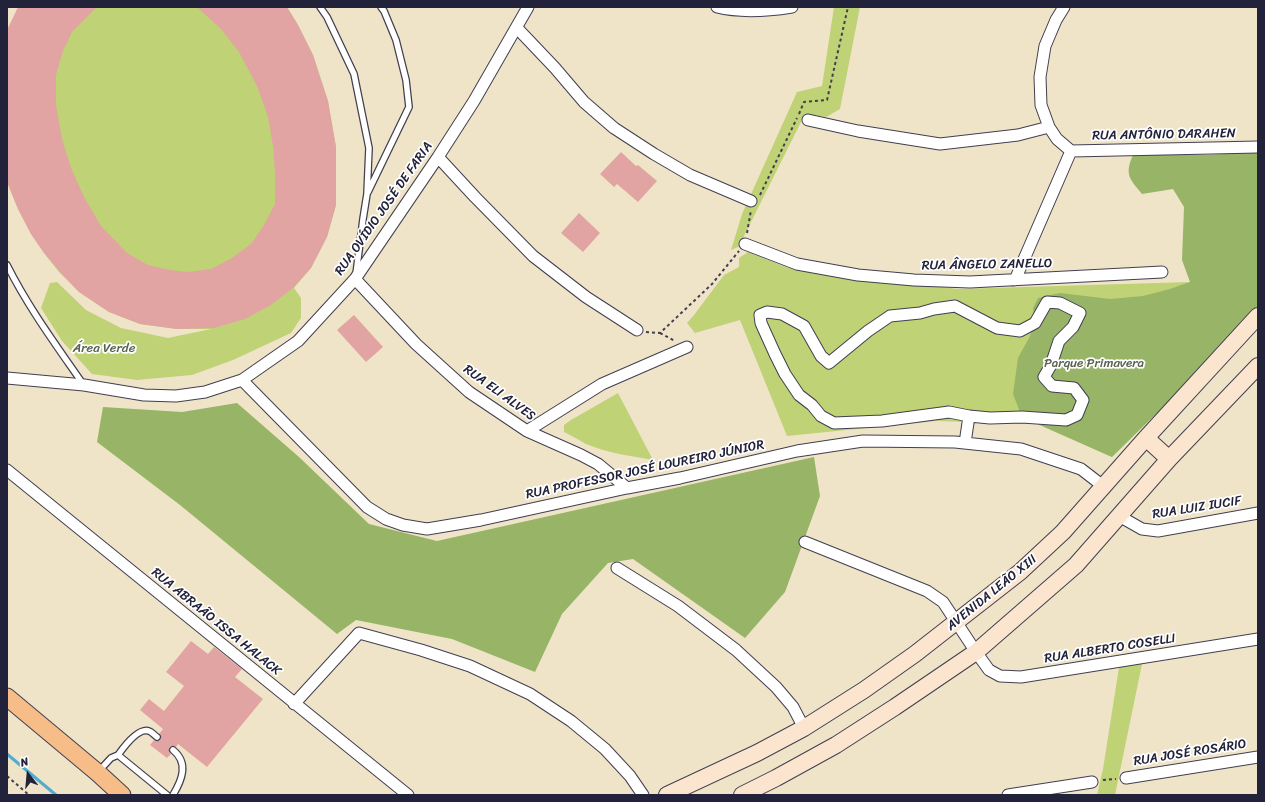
<!DOCTYPE html>
<meta charset="utf-8">
<style>
body{margin:0}
#map{position:relative;width:1265px;height:802px;overflow:hidden;background:#efe4c8;font-family:Sriracha,sans-serif}
canvas{display:block}
.frame{position:absolute;inset:0;border:8px solid #22223b;pointer-events:none}
.north{position:absolute;left:8px;top:754px;width:40px;height:40px;-webkit-text-stroke:3px #fff;paint-order:stroke;rotate:344deg;font-size:11px;font-weight:700;line-height:16px;text-align:center;color:#22223b}
.north::after{content:'';display:block;margin:auto;width:14px;height:18px;background:#22223b;clip-path:polygon(50% 0,100% 100%,50% 72%,0 100%)}
</style>
<div id="map">
<canvas width="1265" height="802"></canvas>
<div class="frame"></div>
<div class="north">N</div>
</div>
<script>
const ctx = document.querySelector('canvas').getContext('2d');
ctx.lineJoin = 'round';
function fillPath(path, color) { ctx.fillStyle = color; ctx.fill(path, 'evenodd'); }
function stroke(path, color, width, dash) { ctx.strokeStyle = color; ctx.lineWidth = width; ctx.lineCap = dash ? 'butt' : 'round'; ctx.setLineDash(dash || []); ctx.stroke(path); }
function drawText(font, color, halo, rows, align = 'center') {
  ctx.font = font + ' Sriracha,sans-serif'; ctx.lineWidth = 3.5; ctx.setLineDash([]); ctx.textBaseline = 'middle'; ctx.strokeStyle = halo; ctx.fillStyle = color; for (const [text, x, y, turn = 0] of rows) {
    ctx.save(); ctx.translate(x, y); ctx.rotate((+turn || 0) * Math.PI / 180); ctx.textAlign = isNaN(turn) ? turn : align; if (halo) ctx.strokeText(text, 0, 0); ctx.fillText(text, 0, 0); ctx.restore();
  }
}
const green = new Path2D(`
 M 19,7 L 287,7 L 298,25 L 313,55 L 328,101 L 336,147 L 336,205 L 327,237 L 311,268 L 294,288 L 301,298 L 301,318 L 291,333 L 233,360 L 192,375 L 137,380 L 92,374 L 62,341 L 41,308 L 50,283 L 57,282 L 86,310 L 121,328 L 168,338 L 211,329 L 177,329 L 140,324 L 109,312 L 79,292 L 59,272 L 44,253 L 31,234 L 18,209 L 7,182 Z
 M 834,7 L 860,7 L 840,109 L 826,117 L 805,114 L 744,236 L 745,244 L 731,250 L 742,214 L 797,92 L 822,86 Z
 M 1198,234 L 1258,306 L 1112,457 L 1037,424 L 936,421 L 787,436 L 740,320 L 695,333 L 687,323 L 694,315 L 724,275 L 739,267 L 739,258 L 748,252 L 788,268 L 958,289 L 1190,282 Z
 M 618,393 L 653,460 C 631,456 607,453 586,444 C 579,440 572,436 564,432 L 564,425 L 571,420 Z
 M 1120,661 L 1142,664 L 1115,795 L 1097,795 L 1103,769 Z`);
const forest = new Path2D(`
 M 1258,152 L 1258,306 L 1214,357 L 1112,457 L 1022,417 L 1013,394 L 1018,358 L 1029,338 L 1035,323 L 1033,308 L 1038,298 L 1060,293 L 1110,299 L 1143,296 L 1170,289 L 1190,282 L 1182,260 L 1184,207 L 1173,189 L 1142,194 C 1130,179 1124,175 1133,155 L 1206,155 Z
 M 237,403 L 299,457 L 369,524 L 437,541 L 814,457 L 820,496 L 785,592 L 745,638 L 633,559 L 608,563 L 562,614 L 535,672 L 452,639 L 356,620 L 337,634 L 180,505 L 97,442 L 103,407 L 182,412 Z`);
const stream = new Path2D(`
 M 7,754 L 56,795`);
const building = new Path2D(`
 M 18,7 L 97,7 L 72,32 L 63,51 L 56,75 L 56,105 L 62,139 L 71,168 L 84,197 L 101,226 L 127,253 L 148,265 L 170,270 L 188,272 L 211,269 L 232,258 L 252,243 L 264,225 L 275,204 L 275,173 L 273,146 L 268,117 L 257,86 L 239,52 L 221,29 L 197,7 L 287,7 L 298,25 L 313,55 L 328,101 L 336,147 L 336,205 L 327,237 L 311,268 L 293,288 L 271,305 L 245,319 L 214,328 L 177,329 L 140,324 L 109,312 L 79,292 L 60,272 L 44,253 L 31,234 L 18,209 L 7,182 L 7,30 Z
 M 621,152 L 636,166 L 638,165 L 657,181 L 638,202 L 617,184 L 614,187 L 600,174 Z
 M 579,213 L 600,233 L 583,252 L 561,233 Z
 M 354,315 L 383,347 L 366,362 L 337,330 Z
 M 191,641 L 208,654 L 214,647 L 242,669 L 235,677 L 263,699 L 207,767 L 178,744 L 176,747 L 172,746 L 170,747 L 169,751 L 171,754 L 167,758 L 150,745 L 154,740 L 157,741 L 160,740 L 161,737 L 159,734 L 163,729 L 140,710 L 149,699 L 164,711 L 184,686 L 166,672 Z`);
const path = new Path2D(`
 M 799,114 L 804,102 L 827,100 L 848,7
 M 760,195 L 797,118
 M 747,233 L 751,210
 M 646,332 L 660,333 L 712,284 L 739,251
 M 660,333 L 675,341
 M 7,776 L 29,795
 M 1103,780 L 1116,779`);
const lane = new Path2D(`
 M 320,7 L 327,17 L 354,74 L 369,148 L 367,194 L 363,219 L 356,274
 M 368,192 L 409,107 L 406,80 L 396,40 L 384,11 L 381,7
 M 7,265 C 28,307 56,345 83,384
 M 118,755 C 123,748 138,727 149,731 C 152,732 154,735 157,737
 M 99,771 L 111,758 L 118,755 L 167,795
 M 173,795 C 182,780 189,763 173,750`);
const street = new Path2D(`
 M 717,7 C 741,13 767,11 792,7
 M 517,28 L 555,68 L 584,102 L 614,128 L 654,154 L 690,175 L 751,201
 M 808,120 L 858,131 L 940,144 L 1018,135 L 1049,127
 M 1071,151 L 1258,147
 M 438,157 L 475,197 L 533,256 L 586,297 L 637,330
 M 745,244 L 797,264 L 858,275 L 914,280 L 970,282 L 1162,272
 M 355,279 L 416,344 L 469,392 L 527,431 L 581,455 L 598,464 L 627,488
 M 1015,280 L 1071,151 L 1057,139 L 1049,127 L 1041,105 L 1040,77 L 1045,46 L 1056,20 L 1064,7
 M 7,378 L 84,385 L 144,395 L 176,396 L 205,392 L 242,380 L 298,341 L 355,279 L 438,157 L 474,101 L 528,7
 M 242,380 L 367,507 L 386,519 L 403,525 L 427,529 L 481,520 L 627,488 L 680,478 L 797,451 L 863,441 L 955,442 L 1021,449 L 1081,469 L 1103,486
 M 527,431 L 602,384 L 687,347
 M 965,443 L 969,416 L 990,418 L 1022,417 L 1066,420 L 1077,415 L 1083,400 L 1074,388 L 1052,386 L 1044,377 L 1051,365 L 1059,341 L 1073,327 L 1080,313 L 1060,303 L 1047,302 L 1035,323 L 1020,331 L 997,328 L 955,306 L 934,309 L 920,313 L 890,316 L 868,331 L 829,363 L 821,356 L 804,326 L 782,314 L 767,312 L 760,315 L 761,323 L 775,354 L 785,374 L 799,395 L 812,405 L 821,416 L 834,423 L 882,421 L 949,412 L 969,416
 M 7,470 L 408,795
 M 1119,516 L 1142,529 L 1158,531 L 1258,513
 M 805,542 L 927,591 L 943,602 L 976,652 L 989,670 L 1000,676 L 1021,677 L 1258,639
 M 617,568 L 678,606 L 736,650 L 776,687 L 793,707 L 804,728
 M 294,704 L 359,633 L 421,650 L 470,666 L 530,694 L 571,721 L 605,749 L 630,776 L 643,795
 M 1126,778 L 1258,757
 M 1008,795 L 1092,782`);
const secondary = new Path2D(`
 M 1146,438 L 1169,459
 M 667,795 L 757,753 L 804,728 L 864,690 L 915,654 L 1020,572 L 1063,532 L 1146,438 L 1258,316
 M 742,795 L 776,778 L 836,745 L 895,707 L 976,652 L 1076,565 L 1169,459 L 1258,366`);
const primary = new Path2D(`
 M 7,697 L 98,773 L 122,795`);
const streetNames = [
 ["RUA ANTÔNIO DARAHEN",1164,135,-1],
 ["RUA OVÍDIO JOSÉ DE FARIA",384,209,-55],
 ["RUA ÂNGELO ZANELLO",987,265,-1],
 ["RUA ELI ALVES",499,393,36],
 ["RUA PROFESSOR JOSÉ LOUREIRO JÚNIOR",645,470,-12],
 ["RUA LUIZ IUCIF",1197,508,-9],
 ["AVENIDA LEÃO XIII",992,593,-39],
 ["RUA ABRAÃO ISSA HALACK",216,622,39],
 ["RUA ALBERTO COSELLI",1110,649,-9],
 ["RUA JOSÉ ROSÁRIO",1190,753,-9]
];
const parkNames = [
 ["Área Verde",104,349],
 ["Parque Primavera",1094,364]
];
fillPath(green, '#bfd276');
fillPath(forest, '#97b467');
stroke(stream, '#51accf', 3);
fillPath(building, '#e2a4a2');
stroke(lane, '#413f50', 8);
stroke(street, '#413f50', 13);
stroke(secondary, '#413f50', 18);
stroke(primary, '#413f50', 19);
stroke(path, '#413f50', 2, [3, 3]);
stroke(lane, '#fff', 5.5);
stroke(street, '#fff', 11);
stroke(secondary, '#fce5cf', 16);
stroke(primary, '#f7bd88', 17);
drawText('13px', '#22223b', '#fff', streetNames);
drawText('13px', '#596050', '#fff', parkNames);
</script>
